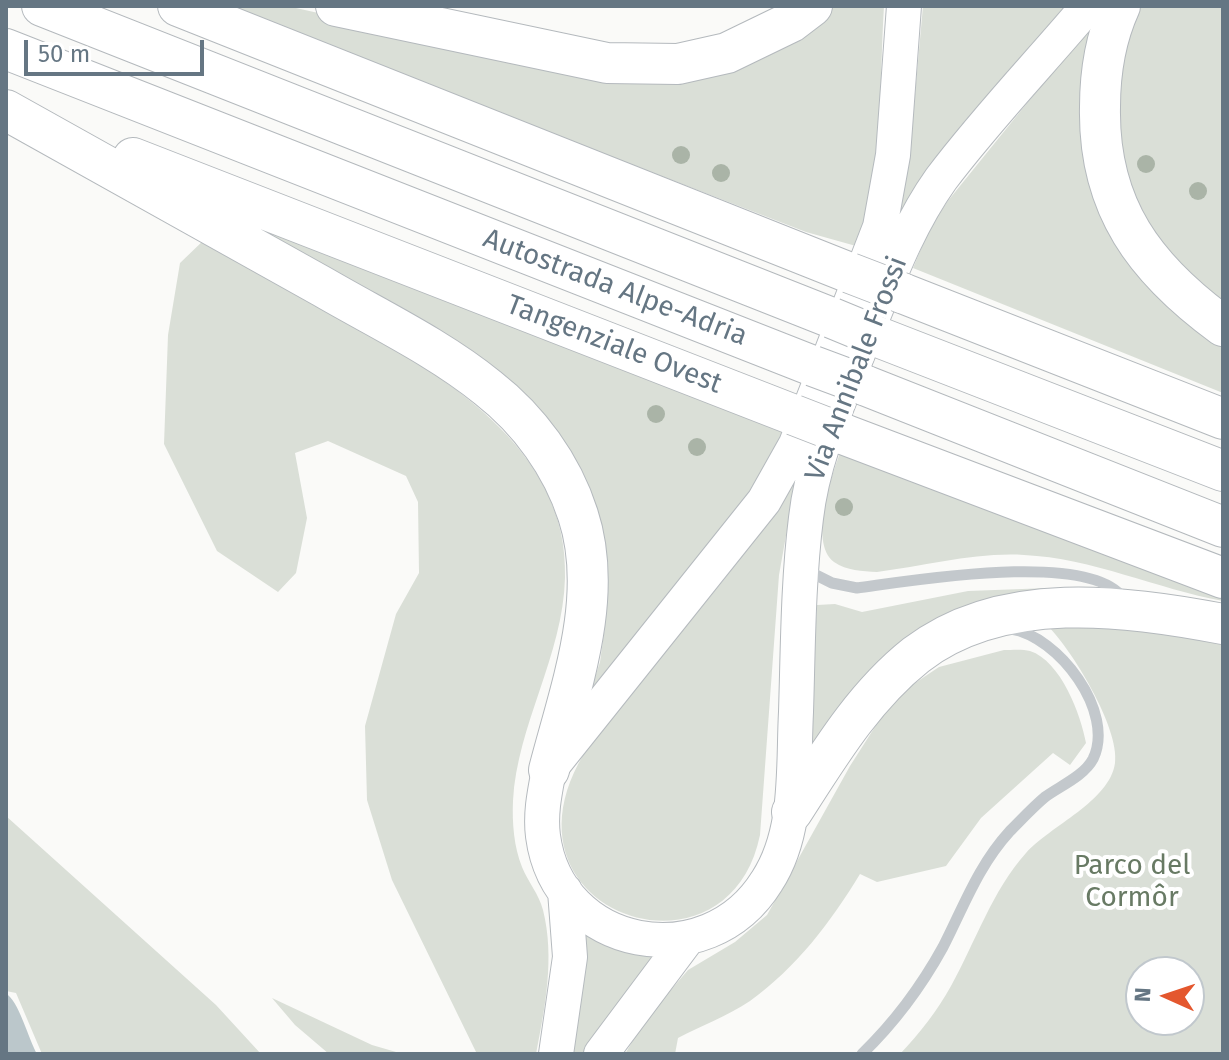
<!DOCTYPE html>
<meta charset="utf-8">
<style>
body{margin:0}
#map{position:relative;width:1229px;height:1060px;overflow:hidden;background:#fafaf8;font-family:"Fira Sans",sans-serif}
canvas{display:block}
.frame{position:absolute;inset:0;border:8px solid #657683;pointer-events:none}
.north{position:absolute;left:1125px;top:956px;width:80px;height:80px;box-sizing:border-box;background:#fff;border:2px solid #c1c8cd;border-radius:50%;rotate:273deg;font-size:22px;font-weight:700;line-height:32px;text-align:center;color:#657683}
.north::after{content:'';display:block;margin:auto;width:28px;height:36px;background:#e4572e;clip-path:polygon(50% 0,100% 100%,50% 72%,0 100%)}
.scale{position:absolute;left:24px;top:40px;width:180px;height:36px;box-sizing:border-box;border:4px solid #657683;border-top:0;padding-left:10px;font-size:24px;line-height:28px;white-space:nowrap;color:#657683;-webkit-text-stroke:6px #fff;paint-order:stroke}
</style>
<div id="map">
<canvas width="1229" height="1060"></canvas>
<div class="frame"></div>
<div class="north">N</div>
<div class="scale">50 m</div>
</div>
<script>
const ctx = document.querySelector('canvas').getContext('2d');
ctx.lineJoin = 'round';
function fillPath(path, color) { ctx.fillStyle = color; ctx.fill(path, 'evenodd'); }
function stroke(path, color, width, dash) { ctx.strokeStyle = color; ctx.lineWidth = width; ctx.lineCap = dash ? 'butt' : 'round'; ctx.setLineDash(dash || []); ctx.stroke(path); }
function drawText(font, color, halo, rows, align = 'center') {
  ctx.font = font + ' "Fira Sans",sans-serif'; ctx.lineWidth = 8; ctx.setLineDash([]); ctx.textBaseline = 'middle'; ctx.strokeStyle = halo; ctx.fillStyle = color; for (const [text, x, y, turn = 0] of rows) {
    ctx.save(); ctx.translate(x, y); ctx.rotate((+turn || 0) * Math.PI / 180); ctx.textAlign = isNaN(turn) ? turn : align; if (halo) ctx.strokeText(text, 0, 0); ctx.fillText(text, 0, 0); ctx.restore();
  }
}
const green = new Path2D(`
 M 222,6 L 287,6 L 596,75 L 832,6 L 884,6 C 879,85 884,171 856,246 L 806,232 Z
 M 923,6 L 1065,6 L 945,151 L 894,230 L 909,161 Z
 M 1135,6 L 1223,6 L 1223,314 L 1131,209 L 1110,132 L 1125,26 Z
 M 1091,24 L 1084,67 L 1084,144 L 1223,341 L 1223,393 L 913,268 L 930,227 L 947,202 Z
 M 174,183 L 788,425 L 741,507 L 591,689 L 600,662 L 605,626 L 605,574 L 549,433 Z
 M 206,238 C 251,264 296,291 342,317 C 439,374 570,447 565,578 C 563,656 517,725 513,801 C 512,823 514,847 522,867 C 528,882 539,894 543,910 C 555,958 545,1007 536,1054 L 477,1054 L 392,880 L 367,800 L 365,726 L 396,614 L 419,573 L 418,502 L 406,476 L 328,441 L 295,453 L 307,518 L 296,573 L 278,592 L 217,551 L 164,444 L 168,335 L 180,263 Z
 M 842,448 L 1223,594 L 1223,601 C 1157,589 1092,558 1024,555 C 976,552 925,566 877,572 C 862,571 847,571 834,562 C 808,542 832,473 842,448 Z
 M 797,474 L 779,575 L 760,835 C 727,996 479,910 590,744 L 722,582 L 770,519 Z
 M 1049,588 L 1088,593 L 998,601 L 807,771 L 817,605 L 835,604 L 862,612 L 968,591 Z
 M 1065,622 L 1223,640 L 1223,1054 L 900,1054 C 920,1033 937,1011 951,986 C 976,941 992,891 1026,853 C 1050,826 1110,801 1115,763 C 1120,728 1071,648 1046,624 ZM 1141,972 L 1189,972 L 1189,1020 L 1141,1020 Z
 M 1004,650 C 1012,650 1023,649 1030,651 C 1061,661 1081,715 1086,743 L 1070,765 L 1053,753 L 981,818 L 946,866 L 877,882 L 860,874 C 830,923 797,967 750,1001 C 727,1016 701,1026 678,1038 L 675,1054 L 625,1054 L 645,1020 L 688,970 L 735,942 L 767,915 L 850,766 L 894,697 L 939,667 Z
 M 6,816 L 216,1005 L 261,1054 L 42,1054 L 16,993 L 6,991 Z
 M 586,935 L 618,950 L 657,956 L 589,1054 L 565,1054 Z
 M 272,998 L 372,1045 L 403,1054 L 329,1054 L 295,1025 Z`);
const water = new Path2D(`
 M 6,994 C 18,999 29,1040 37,1054 L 6,1054 Z`);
const lane = new Path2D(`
 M 808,571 L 832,583 L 857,588 C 911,581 1089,550 1123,598
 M 862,1054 C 895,1022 921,987 943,947 C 964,906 978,866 1010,831 C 1021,820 1033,807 1045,797 C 1060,786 1084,776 1093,759 C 1116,712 1058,636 1011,629`);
const primary = new Path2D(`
 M 904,6 L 893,155 L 880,227 L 796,444 L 764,501 L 549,770 C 545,791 540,813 543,836 C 558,950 707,978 767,881 C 799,832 793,768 796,712 C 798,648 798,582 806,518 C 813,456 840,400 863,341 C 886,286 906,228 941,179 C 986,119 1040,63 1088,6
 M 556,1054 L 570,957 L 565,891
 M 601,1054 L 687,939`);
const highway = new Path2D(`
 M 42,6 L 832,318
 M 178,6 L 850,273
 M 336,6 L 607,63 L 678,64 L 727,53 L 791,22 L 812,6
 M 1120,6 C 1105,39 1100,71 1100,107 C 1098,207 1145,269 1223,326
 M 6,49 L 813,366
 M 6,110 C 112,169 218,228 323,287 C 378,319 439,348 488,388 C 529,420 562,465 578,515 C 605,597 570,689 549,770
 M 133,158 L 794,415
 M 902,293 L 1223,419
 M 878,337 L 1223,471
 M 864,385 L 1223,527
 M 843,434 L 1223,578
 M 792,812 C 828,756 863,697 916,655 C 1002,589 1125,605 1223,624`);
const highwayBridge = new Path2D(`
 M 850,273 L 902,293
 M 832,318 L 878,337
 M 813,366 L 864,385
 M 794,415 L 843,434`);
const trees = [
 [681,155],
 [1146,164],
 [721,173],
 [1198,191],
 [656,414],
 [697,447],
 [844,507]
];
const streetNames = [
 ["Autostrada Alpe-Adria",615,288,21],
 ["Tangenziale Ovest",614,345,21],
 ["Via Annibale Frossi",857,369,-69]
];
const parkNames = [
 ["Parco del",1132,866],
 ["Cormôr",1132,898]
];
fillPath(green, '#dadfd7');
fillPath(water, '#bbc7cb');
stroke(primary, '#b5babe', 36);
stroke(highway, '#b4b9bd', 42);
stroke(lane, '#c3c8cc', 11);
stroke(primary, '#fff', 34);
stroke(highway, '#fff', 40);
stroke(highwayBridge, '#b4b9bd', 42, []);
stroke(highwayBridge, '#fff', 40);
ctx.fillStyle = '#aab4a7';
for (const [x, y] of trees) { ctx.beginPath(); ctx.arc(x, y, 9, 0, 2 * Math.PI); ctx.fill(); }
drawText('28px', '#657683', '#fff', streetNames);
drawText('28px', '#687a64', '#fff', parkNames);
</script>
